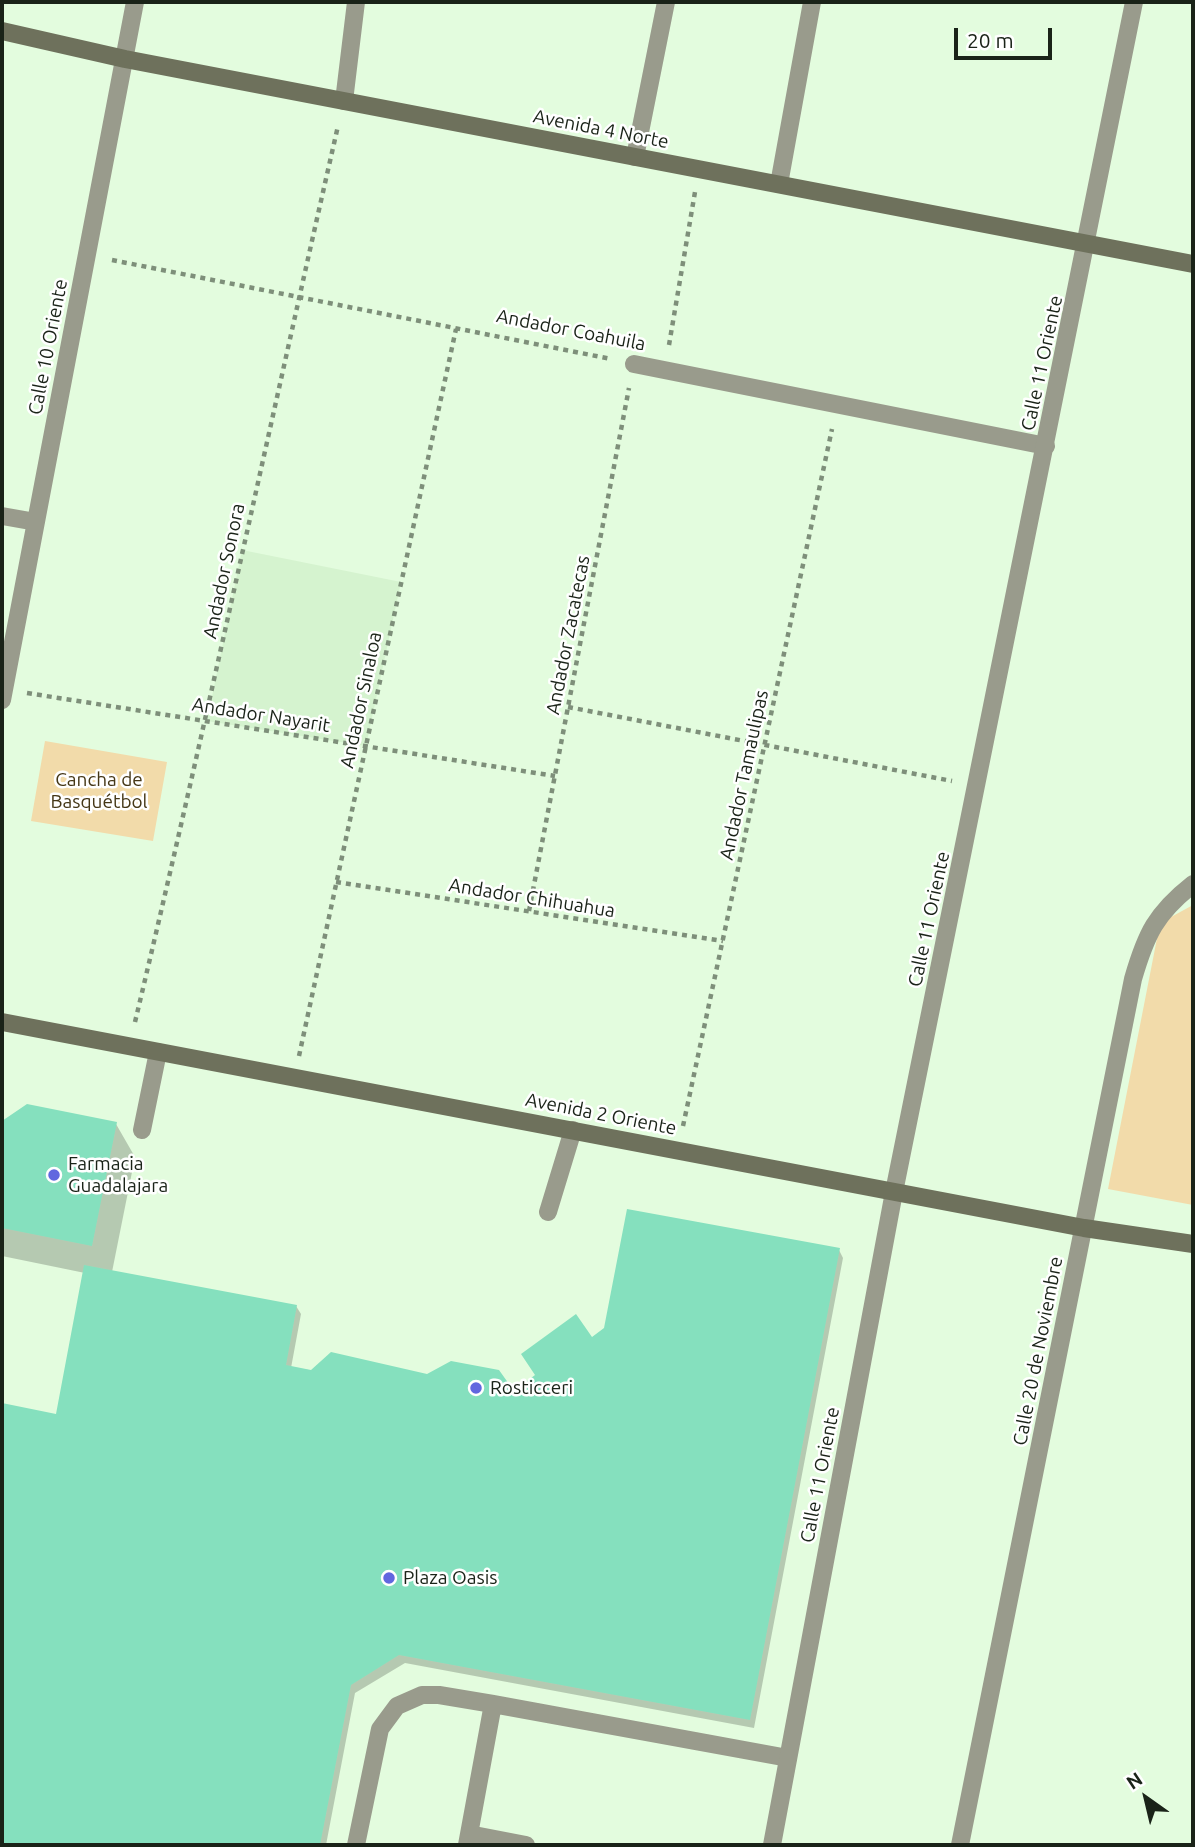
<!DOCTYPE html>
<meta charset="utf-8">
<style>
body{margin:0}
#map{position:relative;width:1195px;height:1847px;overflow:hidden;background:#e3fcde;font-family:Ubuntu,sans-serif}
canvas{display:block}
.frame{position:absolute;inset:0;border:4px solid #1a2318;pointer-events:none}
.north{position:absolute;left:1111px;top:1763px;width:70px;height:70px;-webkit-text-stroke:5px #fff;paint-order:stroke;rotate:326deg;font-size:19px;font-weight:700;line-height:28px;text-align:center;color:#1a2318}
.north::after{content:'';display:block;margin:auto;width:24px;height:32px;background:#1a2318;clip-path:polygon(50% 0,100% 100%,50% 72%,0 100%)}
.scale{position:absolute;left:954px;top:28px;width:98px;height:32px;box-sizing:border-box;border:4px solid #1a2318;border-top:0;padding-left:9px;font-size:21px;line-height:24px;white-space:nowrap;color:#1a2318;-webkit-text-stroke:5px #fff;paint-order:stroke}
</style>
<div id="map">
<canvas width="1195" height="1847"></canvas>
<div class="frame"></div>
<div class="north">N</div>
<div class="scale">20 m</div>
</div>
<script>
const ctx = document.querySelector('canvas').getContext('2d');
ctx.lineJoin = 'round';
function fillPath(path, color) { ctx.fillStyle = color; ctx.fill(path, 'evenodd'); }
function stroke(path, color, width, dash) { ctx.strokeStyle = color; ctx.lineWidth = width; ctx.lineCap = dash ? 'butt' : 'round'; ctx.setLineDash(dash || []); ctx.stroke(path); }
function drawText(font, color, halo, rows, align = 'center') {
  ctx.font = font + ' Ubuntu,sans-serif'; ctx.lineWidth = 5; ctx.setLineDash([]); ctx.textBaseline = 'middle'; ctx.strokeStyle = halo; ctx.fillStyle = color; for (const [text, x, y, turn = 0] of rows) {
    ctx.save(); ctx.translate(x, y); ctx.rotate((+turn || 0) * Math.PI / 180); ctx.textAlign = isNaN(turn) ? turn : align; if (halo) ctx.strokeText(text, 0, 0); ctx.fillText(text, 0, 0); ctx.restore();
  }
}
const built = new Path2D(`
 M 242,550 L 401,582 L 366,746 L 207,721 Z`);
const green = new Path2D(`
 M 45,741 L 167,762 L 153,841 L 31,821 Z
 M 1193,905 L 1193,1205 L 1108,1189 L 1160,923 Z`);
const shadow = new Path2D(`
 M 27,1106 L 116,1124 L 135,1157 L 112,1272 L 296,1306 L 301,1314 L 291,1368 L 513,1393 L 591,1339 L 839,1250 L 843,1258 L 754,1728 L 405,1663 L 355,1693 L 326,1845 L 2,1845 L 2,1405 L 58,1416 L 85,1273 L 2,1256 L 2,1123 Z`);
const building = new Path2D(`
 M 27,1104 L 117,1122 L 92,1246 L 2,1228 L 2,1121 Z
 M 627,1209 L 840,1248 L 750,1720 L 399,1655 L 351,1685 L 320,1845 L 2,1845 L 2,1403 L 56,1414 L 84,1265 L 297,1305 L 286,1365 L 311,1370 L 331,1352 L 427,1374 L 451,1361 L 499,1370 L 514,1391 L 535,1375 L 521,1354 L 576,1314 L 592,1337 L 604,1328 Z`);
const path = new Path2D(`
 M 112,260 L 611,359
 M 669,345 L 695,192
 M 27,693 L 555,776
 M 568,707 L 952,781
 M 336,882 L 723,941
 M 529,911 L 629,388
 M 135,1022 C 206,724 270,424 338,126
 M 299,1056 L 456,329
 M 683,1126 L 832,429`);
const lane = new Path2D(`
 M 344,101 L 356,2
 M 635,157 L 666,2
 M 634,364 L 1046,446
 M 142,1130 L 158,1052
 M 548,1212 L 573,1130
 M 469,1834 L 526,1845
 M 356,1845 L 380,1729 L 397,1706 L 422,1695 L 439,1695 L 493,1704 L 788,1758
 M 467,1845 L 493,1704`);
const street = new Path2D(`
 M 779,184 L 812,2
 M 2,516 L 36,522
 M 2,700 L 135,2
 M 772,1845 L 894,1192 L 1134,2
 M 960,1845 L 1133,979 C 1146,934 1156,913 1193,884`);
const secondary = new Path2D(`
 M 2,31 L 125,59 L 1193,264
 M 2,1022 L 1084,1228 L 1193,1244`);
const markers = [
 [54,1175,7,"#6167df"],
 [476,1388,7,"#6167df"],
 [389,1578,7,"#6167df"]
];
const streetNames = [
 ["Avenida 4 Norte",601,129,11],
 ["Andador Coahuila",571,330,11],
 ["Calle 10 Oriente",48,347,-79],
 ["Calle 11 Oriente",1042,363,-78],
 ["Andador Sonora",224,571,-78],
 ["Andador Zacatecas",568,635,-79],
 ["Andador Sinaloa",361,700,-78],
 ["Andador Nayarit",261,715,9],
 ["Andador Tamaulipas",744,775,-78],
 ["Andador Chihuahua",532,898,9],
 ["Calle 11 Oriente",929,919,-78],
 ["Avenida 2 Oriente",601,1114,11],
 ["Calle 20 de Noviembre",1038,1351,-79],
 ["Calle 11 Oriente",820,1475,-79]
];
const parkNames = [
 ["Cancha de",99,780],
 ["Basquétbol",99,802]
];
const poiNames = [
 ["Farmacia",68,1164],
 ["Guadalajara",68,1186],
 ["Rosticceri",490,1388],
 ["Plaza Oasis",403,1578]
];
fillPath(built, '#d5f3cf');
fillPath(green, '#f2dbaa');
fillPath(shadow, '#0003');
fillPath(building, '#85e0be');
stroke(path, '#7e8f7a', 4.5, [5, 5]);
stroke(lane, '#999b8c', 18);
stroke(street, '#999b8c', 18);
stroke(secondary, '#6e715c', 18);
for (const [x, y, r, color] of markers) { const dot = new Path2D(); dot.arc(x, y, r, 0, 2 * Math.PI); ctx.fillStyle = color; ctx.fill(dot); stroke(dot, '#fff', 2.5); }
drawText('19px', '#1a2318', '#fff', streetNames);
drawText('19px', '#453716', '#fff', parkNames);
drawText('19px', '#1a2318', '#fff', poiNames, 'left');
</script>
